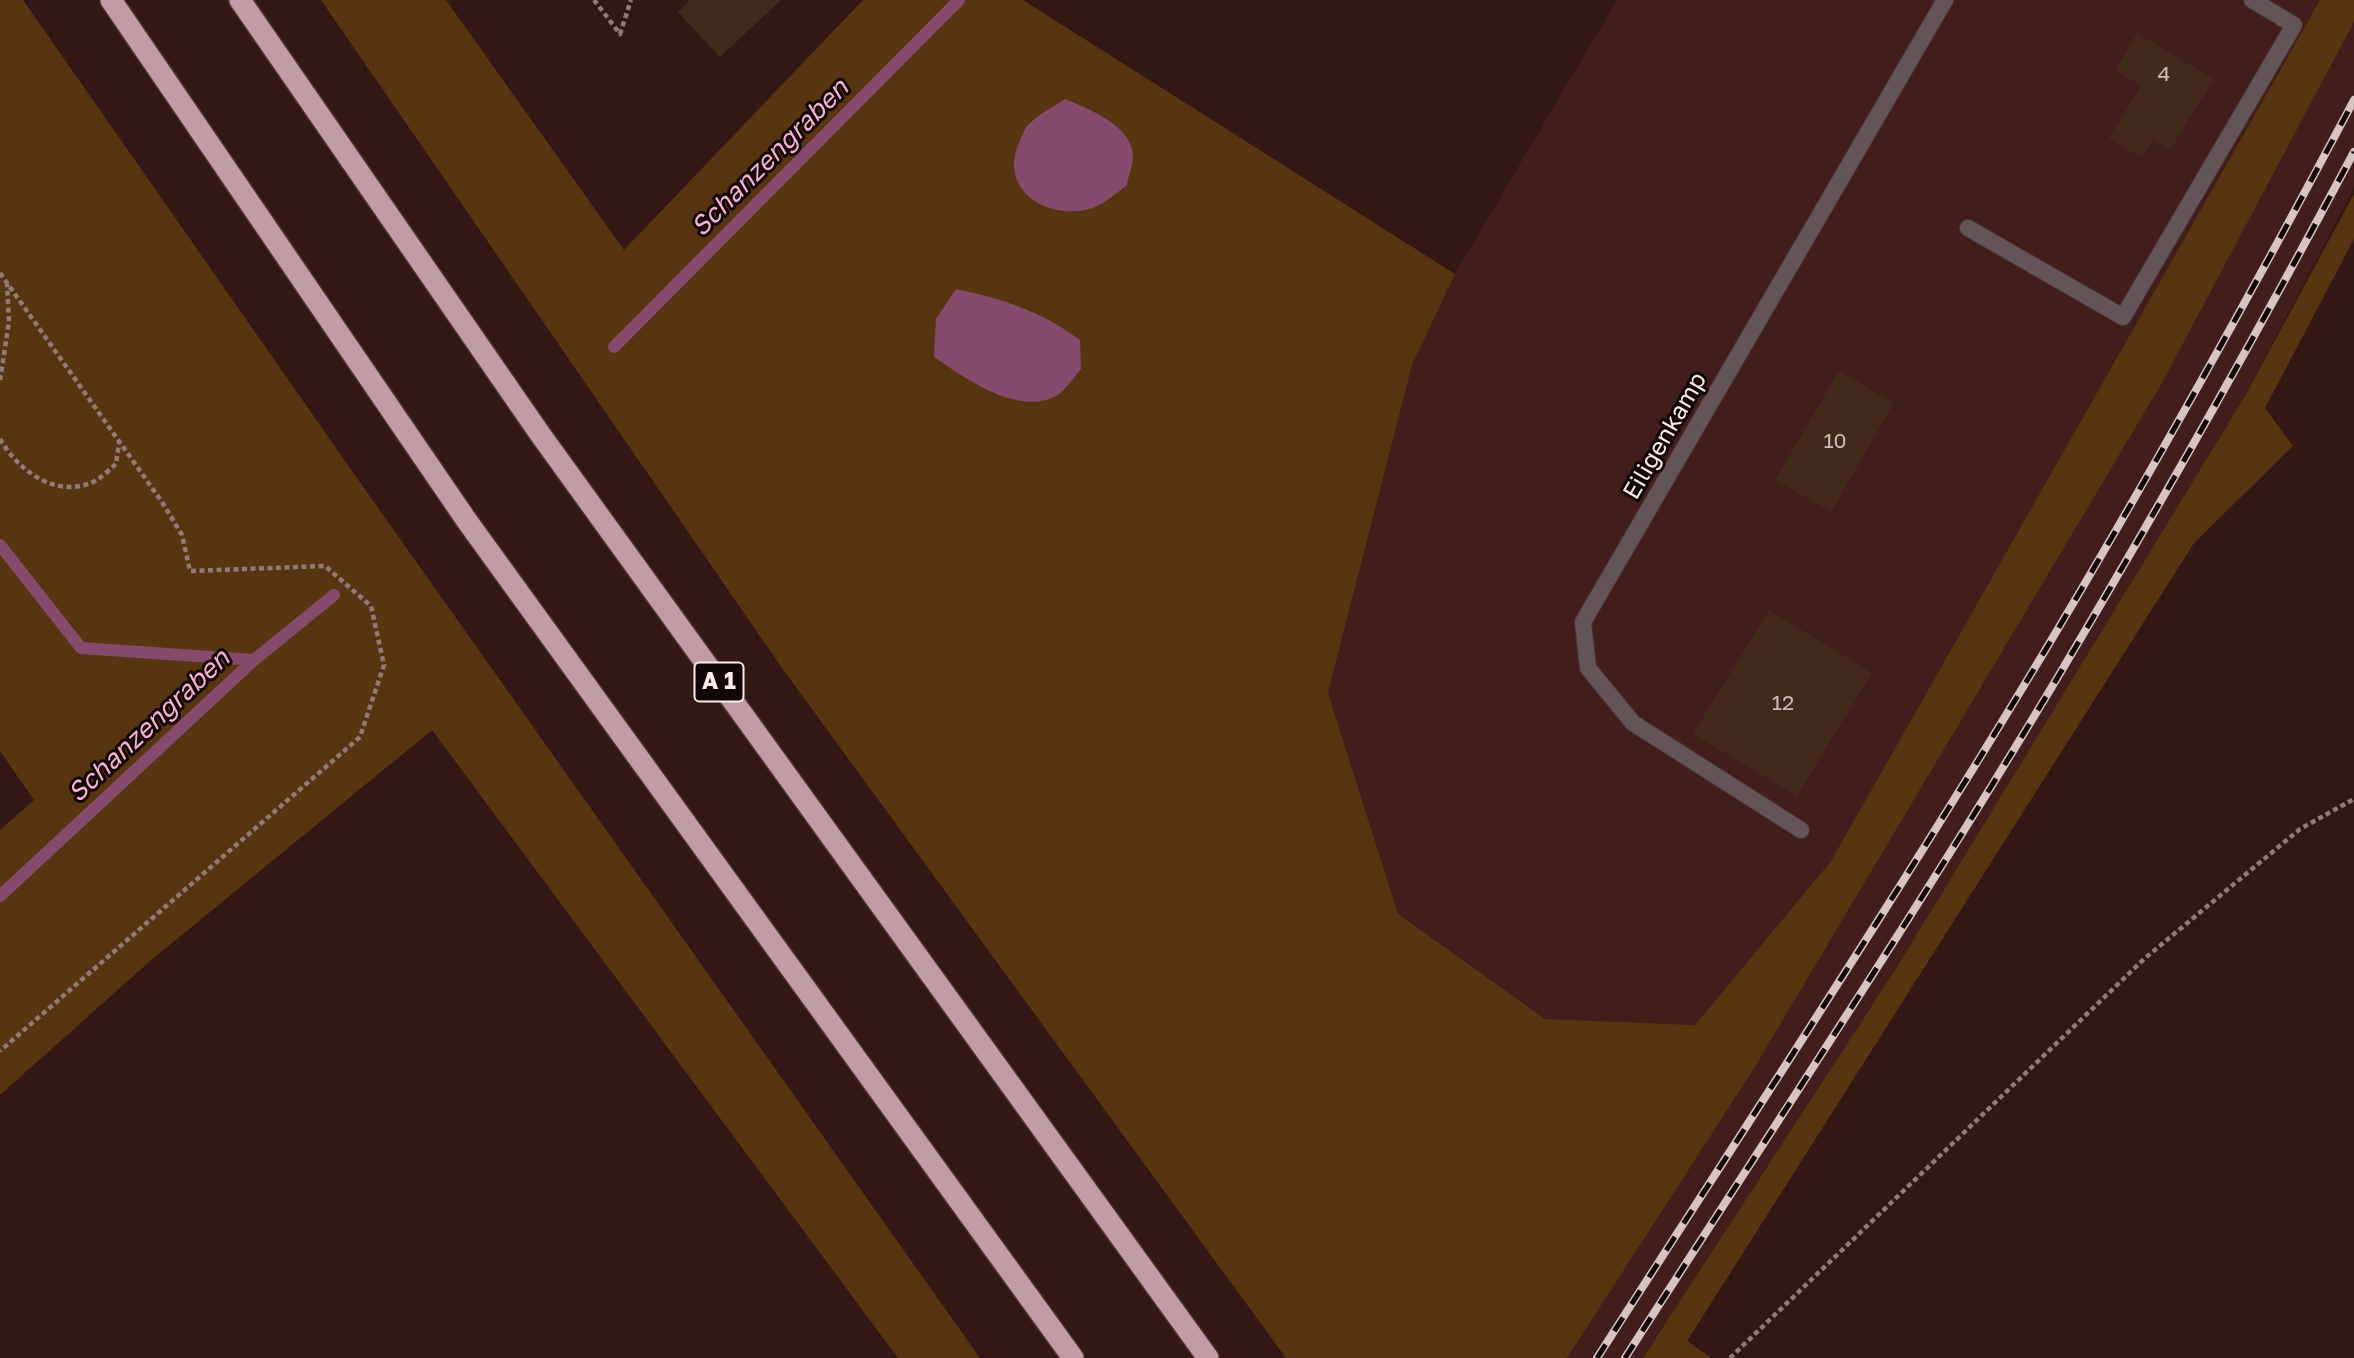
<!DOCTYPE html>
<style>
body{margin:0}
canvas{display:block;background:#331715}
</style>
<canvas width="2354" height="1358"></canvas>
<script>
const ctx = document.querySelector('canvas').getContext('2d');
ctx.lineJoin = 'round';
function fillPath(path, color) { ctx.fillStyle = color; ctx.fill(path, 'evenodd'); }
function stroke(path, color, width, dash) { ctx.strokeStyle = color; ctx.lineWidth = width; ctx.lineCap = dash ? 'butt' : 'round'; ctx.setLineDash(dash || []); ctx.stroke(path); }
function drawText(font, color, halo, rows, align = 'center') {
  ctx.font = font + ' "Golos Text",sans-serif'; ctx.lineWidth = 6; ctx.setLineDash([]); ctx.textBaseline = 'middle'; ctx.strokeStyle = halo; ctx.fillStyle = color; for (const [text, x, y, turn = 0] of rows) {
    ctx.save(); ctx.translate(x, y); ctx.rotate((+turn || 0) * Math.PI / 180); ctx.textAlign = isNaN(turn) ? turn : align; if (halo) ctx.strokeText(text, 0, 0); ctx.fillText(text, 0, 0); ctx.restore();
  }
}
const built = new Path2D(`
 M 1617,0 L 2320,0 L 1831,861 L 1695,1025 L 1545,1019 L 1398,915 L 1328,693 L 1412,365 L 1455,274 Z
 M 2354,22 L 2354,187 L 2245,396 L 1895,970 L 1643,1358 L 1567,1358 L 1753,1070 L 2162,383 Z`);
const green = new Path2D(`
 M 0,0 L 23,0 L 359,481 L 980,1358 L 898,1358 L 432,730 L 149,962 L 0,1095 L 0,830 L 34,800 L 0,751 Z
 M 321,0 L 446,0 L 624,250 L 863,0 L 1023,0 L 1455,274 L 1412,365 L 1328,693 L 1398,914 L 1545,1019 L 1695,1025 L 1831,861 L 2320,0 L 2354,0 L 2354,22 L 2162,383 L 1753,1070 L 1567,1358 L 1286,1358 L 782,668 Z
 M 2354,194 L 2354,239 L 2265,408 L 2293,446 L 2194,543 L 1687,1341 L 1711,1358 L 1643,1358 L 1895,970 L 2245,396 Z`);
const water = new Path2D(`
 M 1065,99 C 1089,109 1134,126 1133,158 C 1132,167 1128,177 1127,185 C 1114,195 1101,207 1085,210 C 1043,218 999,188 1019,143 C 1022,137 1024,128 1029,124 C 1039,114 1053,107 1065,99 Z
 M 956,289 C 1001,298 1043,312 1080,340 L 1081,369 C 1075,376 1067,388 1059,394 C 1021,419 965,378 934,357 L 936,319 Z`);
const stream = new Path2D(`
 M 614,347 L 959,0
 M 0,545 L 81,648 L 254,660
 M 0,896 L 254,660 L 334,595`);
const building = new Path2D(`
 M 690,0 L 781,0 L 720,57 L 678,12 Z
 M 2137,33 L 2214,79 L 2170,150 L 2153,139 L 2142,158 L 2109,138 L 2141,86 L 2115,70 Z
 M 1839,371 L 1894,403 L 1831,512 L 1775,480 Z
 M 1769,610 L 1872,673 L 1797,796 L 1693,734 Z`);
const path = new Path2D(`
 M 594,0 L 620,34 L 631,0
 M 0,273 L 162,502 L 182,535 L 190,571 L 325,566 L 371,606 L 384,665 L 360,737 L 0,1051
 M 0,380 L 9,322 L 7,284
 M 0,439 C 18,470 56,500 95,481 C 102,477 110,469 116,464 L 119,443
 M 1730,1358 L 2144,959 L 2300,829 L 2354,799`);
const service = new Path2D(`
 M 1968,228 L 2123,317 L 2294,25 L 2252,0
 M 1801,830 L 1633,723 L 1588,668 L 1583,622 L 1945,0`);
const motorway = new Path2D(`
 M 111,0 L 467,521 L 1073,1358
 M 240,0 L 540,434 L 1208,1358`);
const rail = new Path2D(`
 M 1597,1358 C 1747,1124 1900,892 2043,654 C 2152,472 2255,287 2354,100
 M 1625,1358 C 1771,1130 1923,903 2062,670 C 2163,500 2261,327 2354,152`);
const numberNames = [
 ["4",2164,74],
 ["10",1835,441],
 ["12",1783,703]
];
const shields = [
 [719,682,49]
];
const shieldNames = [
 ["A 1",719,682]
];
const streetNames = [
 ["Eiligenkamp",1665,436,-60]
];
const waterNames = [
 ["Schanzengraben",770,158,-45],
 ["Schanzengraben",149,726,-43]
];
fillPath(built, '#411e1c');
fillPath(green, '#573510');
fillPath(water, '#864a6d');
stroke(stream, '#864a6d', 12);
fillPath(building, '#43281c');
stroke(service, '#4f3533', 18);
stroke(motorway, '#4f3533', 24);
stroke(path, '#917b79', 4.5, [5, 3.5]);
stroke(service, '#635457', 16);
stroke(motorway, '#c29ca4', 21);
stroke(rail, '#d7c5c3', 8);
stroke(rail, '#120706', 5, [16]);
drawText('21px', '#cebbb6', null, numberNames);
for (const [x, y, w] of shields) { const box = new Path2D(); box.roundRect(x - w / 2, y - 19.5, w, 39, 5); ctx.fillStyle = '#120706'; ctx.fill(box); stroke(box, '#fcecea', 2); }
drawText('bold 23px', '#fcecea', null, shieldNames);
drawText('24px', '#fcecea', '#120706', streetNames);
drawText('italic 26px', '#fab1d9', '#120706', waterNames);
</script>
